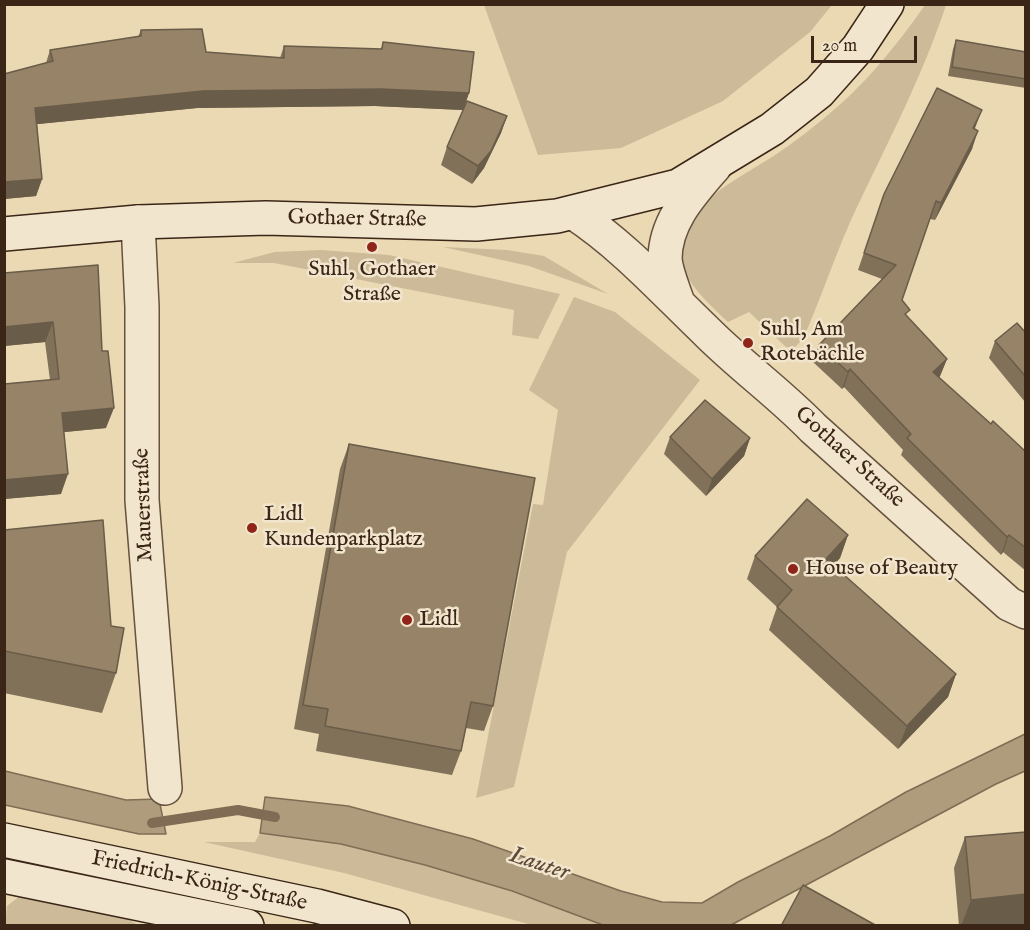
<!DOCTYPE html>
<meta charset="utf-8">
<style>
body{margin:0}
#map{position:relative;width:1030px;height:930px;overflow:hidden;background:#ead9b2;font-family:"IM FELL English",serif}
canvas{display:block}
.frame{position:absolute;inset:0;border:6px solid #3a2517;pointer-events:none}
.scale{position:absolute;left:811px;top:36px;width:106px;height:27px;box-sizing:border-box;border:3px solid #3a2517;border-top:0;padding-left:8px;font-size:18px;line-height:21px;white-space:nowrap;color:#3a2517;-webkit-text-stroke:4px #f1e6cd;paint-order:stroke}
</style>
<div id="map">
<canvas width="1030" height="930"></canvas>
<div class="frame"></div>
<div class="scale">20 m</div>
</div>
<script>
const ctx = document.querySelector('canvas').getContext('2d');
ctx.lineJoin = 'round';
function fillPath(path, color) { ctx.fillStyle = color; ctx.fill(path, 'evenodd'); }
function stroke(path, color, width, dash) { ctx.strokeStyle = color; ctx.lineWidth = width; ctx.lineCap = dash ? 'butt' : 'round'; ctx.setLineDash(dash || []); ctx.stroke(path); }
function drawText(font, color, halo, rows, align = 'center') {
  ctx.font = font + ' "IM FELL English",serif'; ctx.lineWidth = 5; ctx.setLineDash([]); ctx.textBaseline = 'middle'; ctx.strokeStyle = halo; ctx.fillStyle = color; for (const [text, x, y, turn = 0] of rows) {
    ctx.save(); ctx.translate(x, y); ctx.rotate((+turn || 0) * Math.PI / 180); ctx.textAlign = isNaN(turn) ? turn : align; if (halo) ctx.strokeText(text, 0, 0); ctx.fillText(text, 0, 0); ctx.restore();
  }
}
const green = new Path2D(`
 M 484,5 L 484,4 L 832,5 L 810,32 L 723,101 L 621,148 L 538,155 Z
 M 925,5 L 946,5 C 922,77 890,138 857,207 C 837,249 822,296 803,339 L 795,347 L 786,347 L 749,312 L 728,322 C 709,304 673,273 680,243 C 692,197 743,177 778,153 C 793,143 808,131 822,120 C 863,87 895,48 925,5 Z
 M 443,247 L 507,250 L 544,256 L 608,294 L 529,266 Z
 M 321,250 L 389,255 L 560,294 L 538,339 L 512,335 L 514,310 L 274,263 L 233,263 L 275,252 Z
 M 574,297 L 615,312 L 700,380 L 567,552 L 514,787 L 476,798 L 533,504 L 543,505 L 558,410 L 529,390 Z
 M 260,833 C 287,837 315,839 342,844 C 431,862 518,893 603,925 L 532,925 L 344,873 L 204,842 L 255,842 Z
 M 20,896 L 126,918 L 138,925 L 5,926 L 7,906 Z`);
const water = new Path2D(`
 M 1025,734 L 1025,771 L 996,784 L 731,925 L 603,925 L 512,891 L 425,865 L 341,844 L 260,833 L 265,797 L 348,806 L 473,839 L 621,891 L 662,902 L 702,903 L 738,882 L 830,836 L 906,792 Z
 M 5,771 L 126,800 L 159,799 L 166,834 L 139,834 L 5,805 Z`);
const stream = new Path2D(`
 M 152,823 L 238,810 L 275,817`);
const minor = new Path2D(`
 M 574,213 C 624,246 664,291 707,332 C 741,366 780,394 813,428 L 1009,604 L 1026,612
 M 138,222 L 142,307 L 142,500 L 165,788
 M 677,300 C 673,288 666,272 665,259 C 665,221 692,193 715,166`);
const secondary = new Path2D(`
 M 4,234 L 138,222 L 266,218 L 476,224 L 557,216 L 678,186 L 772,129 L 819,92 L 858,48 L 887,4
 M 4,840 L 317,906 L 393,926
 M 4,876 L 247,926`);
const wall = new Path2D(`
 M 141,30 L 206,52 L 280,58 L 284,46 L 381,49 L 383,42 L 469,93 L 463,110 L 375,106 L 197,108 L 37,124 L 42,179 L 36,196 L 4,199 L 50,50 L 138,37 Z
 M 956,40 L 1026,52 L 1026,88 L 948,76 L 953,49 Z
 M 507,116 L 501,133 L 484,168 L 472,184 L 441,165 L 447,147 Z
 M 975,129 L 972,149 L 935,220 L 930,219 L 902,300 L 907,317 L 947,359 L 940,376 L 939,378 L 991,424 L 1026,452 L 1026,571 L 1003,552 L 1001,555 L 901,455 L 903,450 L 844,387 L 842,389 L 813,362 L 819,345 L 882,279 L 858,270 L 884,194 Z
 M 4,273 L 102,351 L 106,428 L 64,432 L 61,494 L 4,499 L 4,384 L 50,380 L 45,342 L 4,346 Z
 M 1026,333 L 1025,402 L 989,358 L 995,341 Z
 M 670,437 L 750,438 L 744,456 L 706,496 L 664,454 Z
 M 349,444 L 493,706 L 484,731 L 466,728 L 461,751 L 452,775 L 316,751 L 319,734 L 294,729 L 340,469 Z
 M 4,530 L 111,626 L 116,673 L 102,713 L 4,693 Z
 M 848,535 L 840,558 L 833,566 L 956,674 L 948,697 L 898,749 L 769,630 L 777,607 L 747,579 L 755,556 Z
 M 1026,832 L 1026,924 L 1007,926 L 959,926 L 954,868 L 965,837 Z`);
const shadedWall = new Path2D(`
 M 381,89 L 469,93 L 463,110 L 375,106 L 197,108 L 29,125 L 35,108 L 203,91 Z
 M 982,110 L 975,128 L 966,145 L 973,128 Z
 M 507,116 L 501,133 L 484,168 L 472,184 L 478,166 Z
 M 978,131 L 972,149 L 935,220 L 941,203 Z
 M 42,179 L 36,196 L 4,199 L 4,182 Z
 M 53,322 L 45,342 L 4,346 L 4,327 Z
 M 947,359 L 940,376 L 926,390 L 933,372 Z
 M 850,369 L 844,387 L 842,389 L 848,372 Z
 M 114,408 L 106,428 L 55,433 L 62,413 Z
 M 750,438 L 744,456 L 706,496 L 712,479 Z
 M 68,474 L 61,494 L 4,499 L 4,480 Z
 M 848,535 L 840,558 L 817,582 L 826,559 Z
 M 1009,535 L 1003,552 L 1001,555 L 1007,537 Z
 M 956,674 L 948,697 L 898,749 L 907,726 Z
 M 1026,894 L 1026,924 L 1007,926 L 961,926 L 971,900 Z`);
const building = new Path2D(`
 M 202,29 L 206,52 L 284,58 L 284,46 L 382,49 L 383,42 L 474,52 L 469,93 L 381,89 L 203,91 L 35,108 L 42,179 L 4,182 L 4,74 L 53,61 L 50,50 L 141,36 L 141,30 Z
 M 956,40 L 1026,52 L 1026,79 L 952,67 Z
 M 937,88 L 982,110 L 973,128 L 978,131 L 941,203 L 936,201 L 902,300 L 910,310 L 905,314 L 947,359 L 933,372 L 991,424 L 993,421 L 1026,452 L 1026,548 L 1009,535 L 1007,537 L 907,438 L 911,434 L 850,369 L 848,372 L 819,345 L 896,265 L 864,253 L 884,194 Z
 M 467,101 L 507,116 L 491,151 L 478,166 L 447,147 Z
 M 98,265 L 102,351 L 108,351 L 114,408 L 62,413 L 68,474 L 4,480 L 4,384 L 59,379 L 53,322 L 4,327 L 4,273 Z
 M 1017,323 L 1026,333 L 1026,377 L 995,341 Z
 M 705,400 L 750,438 L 712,479 L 670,437 Z
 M 349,444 L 535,478 L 493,706 L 471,702 L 461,751 L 325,726 L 328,709 L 303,705 Z
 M 807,499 L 848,535 L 826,559 L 956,674 L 907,726 L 777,607 L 792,590 L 755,556 Z
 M 103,520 L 111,626 L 124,628 L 116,673 L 4,651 L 4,530 Z
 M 1026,832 L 1026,894 L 971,900 L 965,837 Z
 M 803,885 L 877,926 L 781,926 Z`);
const markers = [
 [372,247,6,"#8f2418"],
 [748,343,6,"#8f2418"],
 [252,528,6,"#8f2418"],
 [793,569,6,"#8f2418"],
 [407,620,6,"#8f2418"]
];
const streetNames = [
 ["Gothaer Straße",357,220,1],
 ["Gothaer Straße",849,458,42],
 ["Mauerstraße",145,505,-92],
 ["Friedrich-König-Straße",199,882,12]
];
const poiNames = [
 ["Suhl, Gothaer",372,270,"center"],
 ["Straße",372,295,"center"],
 ["Suhl, Am",760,330],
 ["Rotebächle",760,355],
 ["Lidl",264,515],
 ["Kundenparkplatz",264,540],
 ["House of Beauty",805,569],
 ["Lidl",419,620]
];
const waterNames = [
 ["Lauter",539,865,18]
];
fillPath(green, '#ccba98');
fillPath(water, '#ae9c7d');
stroke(water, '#806c54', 1.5);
stroke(stream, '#806c54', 10);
stroke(minor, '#66523e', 36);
stroke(secondary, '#3a2517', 36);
stroke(minor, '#f1e6cd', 33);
stroke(secondary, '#f1e6cd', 33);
fillPath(wall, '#817159');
fillPath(shadedWall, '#695c49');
fillPath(building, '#968368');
stroke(building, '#695c49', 1.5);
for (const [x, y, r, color] of markers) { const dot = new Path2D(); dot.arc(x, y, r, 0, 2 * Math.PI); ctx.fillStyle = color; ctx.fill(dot); stroke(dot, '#f1e6cd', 2); }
drawText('22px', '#3a2517', '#f1e6cd', streetNames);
drawText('22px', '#3a2517', '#f1e6cd', poiNames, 'left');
drawText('italic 24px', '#5d4936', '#f1e6cd', waterNames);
</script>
